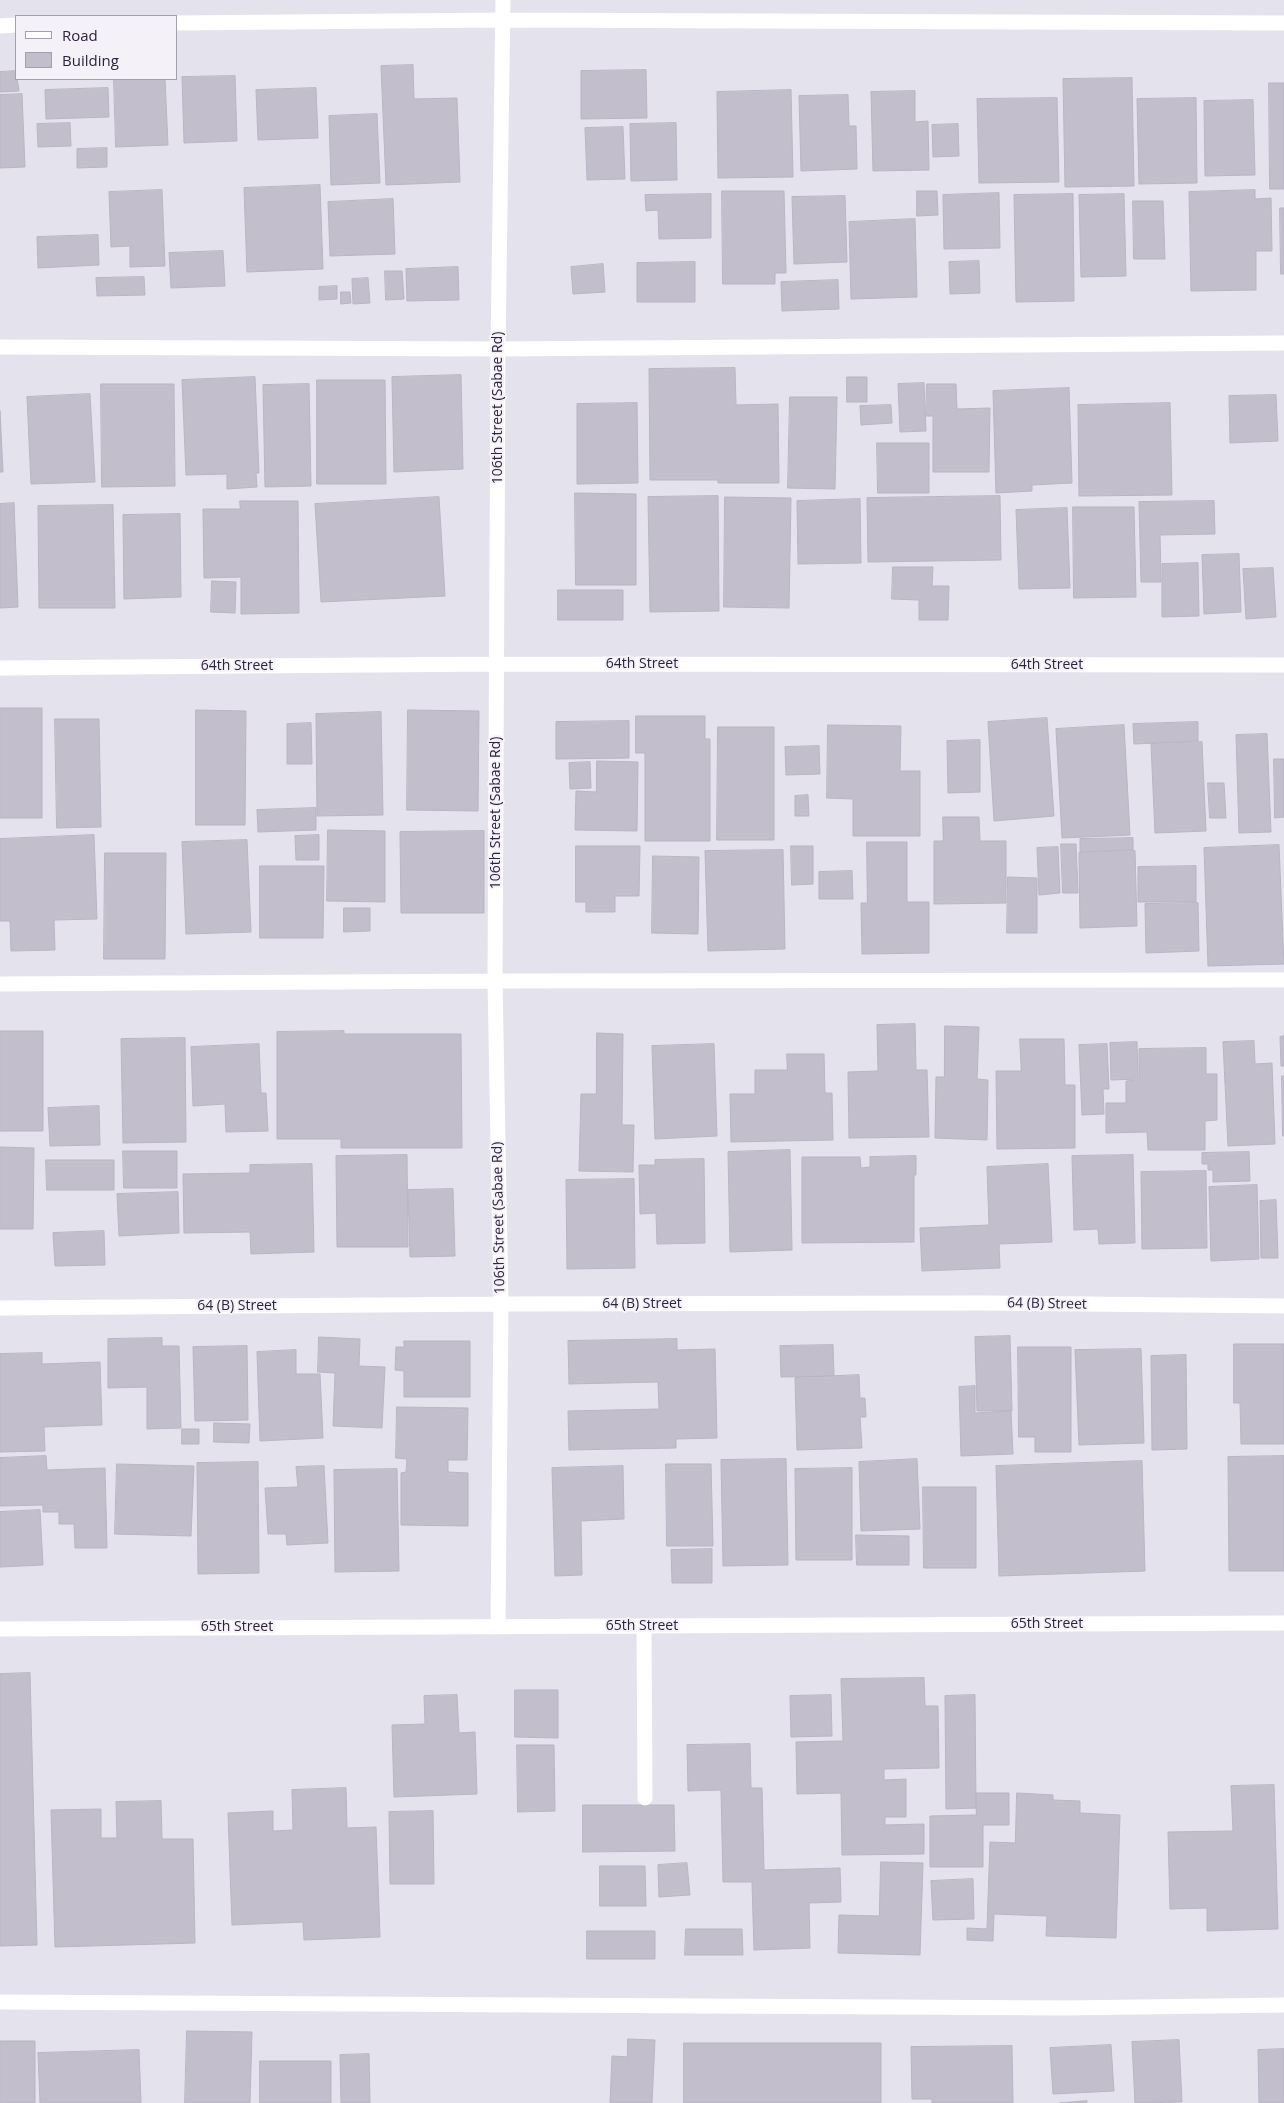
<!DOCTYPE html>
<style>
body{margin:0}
#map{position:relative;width:1284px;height:2103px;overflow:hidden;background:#e4e2ec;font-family:"Open Sans",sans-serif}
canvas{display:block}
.legend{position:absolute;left:15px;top:15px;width:162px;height:65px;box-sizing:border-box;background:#f4f2f8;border:1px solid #a49fad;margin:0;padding:6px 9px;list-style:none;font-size:15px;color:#2d233c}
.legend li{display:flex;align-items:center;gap:10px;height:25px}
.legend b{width:25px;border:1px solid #a49fad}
</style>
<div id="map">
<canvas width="1284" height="2103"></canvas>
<ul class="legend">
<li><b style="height:6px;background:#fff"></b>Road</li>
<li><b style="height:14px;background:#c2becc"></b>Building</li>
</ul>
</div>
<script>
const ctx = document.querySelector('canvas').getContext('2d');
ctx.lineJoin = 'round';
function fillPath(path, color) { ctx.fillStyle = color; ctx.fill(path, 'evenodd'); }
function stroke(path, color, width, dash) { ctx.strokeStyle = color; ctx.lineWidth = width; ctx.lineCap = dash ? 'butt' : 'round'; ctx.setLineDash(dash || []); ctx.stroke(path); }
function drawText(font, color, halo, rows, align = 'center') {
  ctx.font = font + ' "Open Sans",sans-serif'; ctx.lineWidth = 4; ctx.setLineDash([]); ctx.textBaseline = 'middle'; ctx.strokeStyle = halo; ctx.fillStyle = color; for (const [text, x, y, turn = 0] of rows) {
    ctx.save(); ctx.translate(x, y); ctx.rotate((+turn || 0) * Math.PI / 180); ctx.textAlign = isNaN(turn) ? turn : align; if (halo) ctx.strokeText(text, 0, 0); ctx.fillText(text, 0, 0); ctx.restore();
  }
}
const building = new Path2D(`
 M 413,65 L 414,99 L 457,98 L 460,182 L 386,185 L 381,66 Z
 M 646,70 L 647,118 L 581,119 L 581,71 Z
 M 16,71 L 19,91 L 0,92 L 0,72 Z
 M 235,76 L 237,141 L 184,143 L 182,77 Z
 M 1132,78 L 1134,186 L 1065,187 L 1063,79 Z
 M 114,79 L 165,79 L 168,145 L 116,147 Z
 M 1269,83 L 1284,83 L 1284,189 L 1270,189 Z
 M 108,88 L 109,117 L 46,119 L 45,90 Z
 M 316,88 L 318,138 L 258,140 L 256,90 Z
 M 791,90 L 793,177 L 718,178 L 717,92 Z
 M 915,91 L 915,122 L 928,121 L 929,170 L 873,171 L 871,92 Z
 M 22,94 L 25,167 L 0,168 L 0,95 Z
 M 848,95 L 849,126 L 856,126 L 857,169 L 801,171 L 799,96 Z
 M 1057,98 L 1059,182 L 979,183 L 977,99 Z
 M 1196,98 L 1197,183 L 1139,184 L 1137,99 Z
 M 1253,100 L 1255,175 L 1205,176 L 1204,101 Z
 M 377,114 L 380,183 L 331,185 L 329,116 Z
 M 70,123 L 71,146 L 38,147 L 37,124 Z
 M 676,123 L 677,180 L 631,181 L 630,124 Z
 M 958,124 L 959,156 L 933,157 L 932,125 Z
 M 623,127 L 625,179 L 587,180 L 585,128 Z
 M 107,148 L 107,167 L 77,168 L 77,149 Z
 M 320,185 L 323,269 L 247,272 L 244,188 Z
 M 162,190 L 165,266 L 130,267 L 130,246 L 111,247 L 109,192 Z
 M 1255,190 L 1255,199 L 1271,198 L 1272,251 L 1256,251 L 1256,290 L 1191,291 L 1189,192 Z
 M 722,191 L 784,191 L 786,273 L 775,273 L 775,284 L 723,284 Z
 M 917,191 L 937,191 L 938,215 L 917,216 Z
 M 999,193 L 1000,248 L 944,249 L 943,195 Z
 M 711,194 L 711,238 L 659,239 L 658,210 L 646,211 L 645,195 Z
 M 1073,194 L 1074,301 L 1016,302 L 1014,195 Z
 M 1124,194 L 1126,276 L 1081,277 L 1079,195 Z
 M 845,196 L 847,262 L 794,264 L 792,197 Z
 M 393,199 L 395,254 L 330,256 L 328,202 Z
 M 1133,201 L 1163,201 L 1165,259 L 1134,259 Z
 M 1280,208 L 1284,208 L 1284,274 L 1281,274 Z
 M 915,219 L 917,297 L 851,299 L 849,222 Z
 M 98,235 L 99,265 L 38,268 L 37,237 Z
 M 223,251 L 225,286 L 171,288 L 169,253 Z
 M 979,261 L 980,293 L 950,294 L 949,262 Z
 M 695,262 L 695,302 L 637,302 L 637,263 Z
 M 603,264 L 605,292 L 573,294 L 571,267 Z
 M 458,267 L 459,300 L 407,301 L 406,269 Z
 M 385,271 L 402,271 L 404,299 L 386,300 Z
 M 144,277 L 145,295 L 97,296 L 96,278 Z
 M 368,278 L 370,303 L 353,304 L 352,279 Z
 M 838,280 L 839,309 L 782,311 L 781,282 Z
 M 337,286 L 337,299 L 319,300 L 319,287 Z
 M 341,292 L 350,292 L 351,303 L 341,304 Z
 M 735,368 L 736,405 L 778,404 L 779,483 L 718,483 L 718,480 L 650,480 L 649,369 Z
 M 461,375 L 463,469 L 394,472 L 392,377 Z
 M 255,377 L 259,473 L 256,473 L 257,487 L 227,489 L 227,474 L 186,475 L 182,380 Z
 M 847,377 L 867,377 L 867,402 L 847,402 Z
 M 317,380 L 385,380 L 386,484 L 317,484 Z
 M 924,383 L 926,431 L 900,432 L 898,384 Z
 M 101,384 L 174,384 L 175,486 L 102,487 Z
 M 309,384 L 311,486 L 265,487 L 263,385 Z
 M 927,384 L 956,384 L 957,409 L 990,408 L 989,472 L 933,472 L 933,416 L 926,416 Z
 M 1069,388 L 1072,483 L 1032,485 L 1032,491 L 996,493 L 993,391 Z
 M 90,394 L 95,482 L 31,484 L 27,397 Z
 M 1276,395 L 1278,441 L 1230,443 L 1229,396 Z
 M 790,397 L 837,397 L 835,489 L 788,488 Z
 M 637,403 L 638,483 L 577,484 L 577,404 Z
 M 1170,403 L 1172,495 L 1079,496 L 1078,405 Z
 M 891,405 L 892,423 L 861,425 L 860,406 Z
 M 0,411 L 3,472 L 0,472 Z
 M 877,443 L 929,443 L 929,493 L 878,493 Z
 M 575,493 L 636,494 L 636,585 L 576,585 Z
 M 718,496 L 719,611 L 650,612 L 648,497 Z
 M 1000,496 L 1001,560 L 868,562 L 867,498 Z
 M 439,497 L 445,596 L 321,602 L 315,504 Z
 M 725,497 L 791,498 L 789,608 L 724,607 Z
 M 860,499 L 861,563 L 798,564 L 797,501 Z
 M 240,501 L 298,501 L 299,613 L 241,614 L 241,577 L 204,578 L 203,509 L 240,509 Z
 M 1214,501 L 1215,534 L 1160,535 L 1161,582 L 1141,582 L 1139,502 Z
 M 14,503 L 18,607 L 0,608 L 0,504 Z
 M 113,505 L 115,608 L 39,608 L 38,506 Z
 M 1073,507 L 1134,507 L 1136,597 L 1074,598 Z
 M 1067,508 L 1070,588 L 1019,589 L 1016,510 Z
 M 180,514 L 181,597 L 124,599 L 123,515 Z
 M 1239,554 L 1241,612 L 1204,614 L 1202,555 Z
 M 1198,563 L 1199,616 L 1162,617 L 1162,564 Z
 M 893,567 L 933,567 L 932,586 L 949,586 L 948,620 L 919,620 L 919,600 L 892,599 Z
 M 1273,568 L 1276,617 L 1246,619 L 1243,569 Z
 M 212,581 L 236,582 L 235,613 L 211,612 Z
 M 558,590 L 623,590 L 623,620 L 558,620 Z
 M 0,708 L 42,708 L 42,818 L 0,818 Z
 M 196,710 L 246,711 L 245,825 L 196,825 Z
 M 408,710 L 479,711 L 478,811 L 407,810 Z
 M 381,712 L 383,815 L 317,816 L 316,714 Z
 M 636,716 L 705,716 L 705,739 L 710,739 L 710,841 L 645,841 L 645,753 L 636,753 Z
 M 1047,718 L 1054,816 L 994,821 L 988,722 Z
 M 55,719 L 99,719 L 101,827 L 57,828 Z
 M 629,721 L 629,758 L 556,759 L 556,722 Z
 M 1198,722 L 1198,741 L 1134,744 L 1133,724 Z
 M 311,723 L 312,764 L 287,764 L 287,724 Z
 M 828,725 L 901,726 L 900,771 L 920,771 L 920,836 L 853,836 L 853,799 L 827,798 Z
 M 1124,725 L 1130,835 L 1062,838 L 1056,729 Z
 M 718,727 L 774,727 L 774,840 L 717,840 Z
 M 1267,734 L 1271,832 L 1239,833 L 1236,735 Z
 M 980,740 L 980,792 L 948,793 L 947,741 Z
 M 1202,742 L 1206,831 L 1155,833 L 1151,744 Z
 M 819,746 L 820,774 L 786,775 L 785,747 Z
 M 1274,759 L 1284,759 L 1284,817 L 1275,818 Z
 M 597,761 L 638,762 L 637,831 L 575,830 L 576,791 L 596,792 Z
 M 590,762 L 591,788 L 570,789 L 569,763 Z
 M 1208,783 L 1224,783 L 1226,818 L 1210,818 Z
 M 808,795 L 809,816 L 795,816 L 795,796 Z
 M 316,808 L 316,830 L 258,832 L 257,810 Z
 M 943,817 L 979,817 L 980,841 L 1006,841 L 1006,903 L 934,904 L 934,841 L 943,841 Z
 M 328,830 L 385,831 L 385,902 L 327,901 Z
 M 484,831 L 484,913 L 401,913 L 400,832 Z
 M 94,835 L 97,919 L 54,920 L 55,950 L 11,951 L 10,921 L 0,921 L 0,839 Z
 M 319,835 L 319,860 L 296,860 L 295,836 Z
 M 1133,838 L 1133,850 L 1080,852 L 1080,839 Z
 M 247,840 L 251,932 L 186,934 L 182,842 Z
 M 867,842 L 907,842 L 907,902 L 929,902 L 929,953 L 862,954 L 861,903 L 867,903 Z
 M 1061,844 L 1076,844 L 1078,893 L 1063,893 Z
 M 1279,845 L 1284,964 L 1208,966 L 1204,848 Z
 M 576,846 L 640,846 L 639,896 L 615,896 L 615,912 L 586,912 L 586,902 L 576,902 Z
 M 791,846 L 813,846 L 813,884 L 792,885 Z
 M 1058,847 L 1060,893 L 1039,895 L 1037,848 Z
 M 783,850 L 785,949 L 708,951 L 705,851 Z
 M 1135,851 L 1137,926 L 1080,928 L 1079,853 Z
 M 105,853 L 166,853 L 165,959 L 104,959 Z
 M 653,856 L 699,857 L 698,934 L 652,933 Z
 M 260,866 L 324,866 L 323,938 L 260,938 Z
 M 1196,866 L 1196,902 L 1138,902 L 1138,867 Z
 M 852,871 L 853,899 L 819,899 L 819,872 Z
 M 1008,877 L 1037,878 L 1037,933 L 1007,933 Z
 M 1198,903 L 1199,951 L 1146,953 L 1145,904 Z
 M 344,908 L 370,908 L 370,931 L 344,932 Z
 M 915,1024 L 916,1070 L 927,1070 L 929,1137 L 849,1138 L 848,1072 L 878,1071 L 877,1025 Z
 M 945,1026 L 979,1027 L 977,1079 L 988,1080 L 987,1140 L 935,1138 L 936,1077 L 944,1077 Z
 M 0,1031 L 43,1031 L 43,1131 L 0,1131 Z
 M 344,1031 L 344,1034 L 461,1034 L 462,1148 L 341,1148 L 341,1139 L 277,1139 L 277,1032 Z
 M 597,1033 L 623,1034 L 622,1125 L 634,1125 L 633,1172 L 579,1171 L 581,1094 L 596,1094 Z
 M 1284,1036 L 1284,1066 L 1281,1066 L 1280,1037 Z
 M 185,1038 L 186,1142 L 123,1143 L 121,1039 Z
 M 1020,1039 L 1064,1039 L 1065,1085 L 1075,1085 L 1075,1148 L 997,1149 L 996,1071 L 1021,1071 Z
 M 1254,1041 L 1255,1064 L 1272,1063 L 1275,1144 L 1228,1146 L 1223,1042 Z
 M 1137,1042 L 1138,1079 L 1111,1080 L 1110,1043 Z
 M 259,1044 L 261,1093 L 266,1093 L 268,1131 L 226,1132 L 225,1104 L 193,1106 L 191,1047 Z
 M 714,1044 L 717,1136 L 655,1139 L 652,1046 Z
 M 1107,1044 L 1109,1089 L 1103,1089 L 1104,1114 L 1082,1115 L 1079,1045 Z
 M 1206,1048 L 1206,1074 L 1217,1074 L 1217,1120 L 1205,1121 L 1205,1150 L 1148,1150 L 1147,1132 L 1106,1133 L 1106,1103 L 1126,1103 L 1126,1081 L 1139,1080 L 1139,1049 Z
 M 787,1054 L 824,1054 L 825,1093 L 832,1093 L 833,1140 L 731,1142 L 730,1094 L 755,1094 L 755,1070 L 787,1070 Z
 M 1282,1076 L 1284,1076 L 1284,1136 L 1283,1136 Z
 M 99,1106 L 100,1145 L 50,1146 L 48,1108 Z
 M 0,1147 L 34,1148 L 33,1229 L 0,1229 Z
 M 790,1150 L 792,1250 L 730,1252 L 728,1152 Z
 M 123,1151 L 177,1151 L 177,1188 L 124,1188 Z
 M 1249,1152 L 1250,1181 L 1213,1182 L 1213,1170 L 1208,1170 L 1208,1164 L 1202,1164 L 1202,1153 Z
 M 407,1155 L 408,1247 L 337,1247 L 336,1156 Z
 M 1133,1155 L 1135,1243 L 1099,1244 L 1098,1229 L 1074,1230 L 1072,1156 Z
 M 916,1156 L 916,1175 L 914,1175 L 914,1242 L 802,1243 L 802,1157 L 860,1157 L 861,1168 L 870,1167 L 870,1157 Z
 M 704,1159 L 705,1243 L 657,1244 L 656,1213 L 640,1214 L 639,1165 L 655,1165 L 655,1160 Z
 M 46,1160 L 114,1160 L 114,1190 L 47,1190 Z
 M 312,1164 L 314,1252 L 251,1254 L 250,1232 L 184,1233 L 183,1174 L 250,1173 L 250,1165 Z
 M 1048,1164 L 1052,1242 L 999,1244 L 1000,1268 L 922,1271 L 920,1228 L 989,1225 L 987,1167 Z
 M 1206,1171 L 1207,1248 L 1142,1249 L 1141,1172 Z
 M 634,1179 L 635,1268 L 567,1269 L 566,1180 Z
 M 1257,1185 L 1259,1259 L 1211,1261 L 1209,1187 Z
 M 453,1189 L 455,1256 L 410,1257 L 408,1190 Z
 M 178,1192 L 179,1233 L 119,1236 L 117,1194 Z
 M 1276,1200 L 1278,1258 L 1261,1258 L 1260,1201 Z
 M 104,1231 L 105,1265 L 55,1266 L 53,1233 Z
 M 1010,1336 L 1012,1411 L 977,1411 L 975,1337 Z
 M 319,1337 L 360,1339 L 359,1366 L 385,1367 L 382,1428 L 333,1426 L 335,1373 L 318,1372 Z
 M 162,1338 L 162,1346 L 179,1346 L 181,1428 L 147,1429 L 147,1387 L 108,1388 L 108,1339 Z
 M 677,1339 L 677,1350 L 715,1349 L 717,1438 L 676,1439 L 676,1448 L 569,1450 L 568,1411 L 659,1409 L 658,1382 L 569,1384 L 568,1341 Z
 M 404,1341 L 470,1341 L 470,1397 L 404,1397 L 404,1371 L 395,1370 L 396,1347 L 404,1347 Z
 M 1234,1344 L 1284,1344 L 1284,1444 L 1241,1444 L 1240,1403 L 1234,1403 Z
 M 833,1345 L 834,1376 L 781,1377 L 780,1346 Z
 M 247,1346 L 248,1420 L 195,1421 L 193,1347 Z
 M 1018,1347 L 1071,1347 L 1071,1452 L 1035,1452 L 1035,1437 L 1019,1437 Z
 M 1141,1349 L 1144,1443 L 1079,1445 L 1075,1350 Z
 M 296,1350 L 296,1374 L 320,1374 L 323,1438 L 260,1441 L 257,1352 Z
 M 42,1353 L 42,1364 L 100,1362 L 102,1425 L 44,1427 L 45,1451 L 0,1452 L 0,1354 Z
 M 1186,1355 L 1187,1449 L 1152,1450 L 1151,1356 Z
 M 859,1375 L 860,1398 L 865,1398 L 866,1417 L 860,1417 L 862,1448 L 797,1450 L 795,1378 Z
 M 975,1386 L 975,1413 L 1011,1411 L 1013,1454 L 961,1456 L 959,1387 Z
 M 397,1407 L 468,1408 L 467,1460 L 448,1460 L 448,1472 L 468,1473 L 468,1526 L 401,1525 L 401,1473 L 406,1472 L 407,1459 L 396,1458 Z
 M 214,1423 L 250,1424 L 249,1443 L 214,1442 Z
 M 182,1429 L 199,1429 L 199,1444 L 182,1444 Z
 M 46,1456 L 47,1470 L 105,1468 L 107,1548 L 75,1548 L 74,1524 L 59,1524 L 59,1512 L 43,1512 L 43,1505 L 0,1506 L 0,1458 Z
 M 1284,1456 L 1284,1571 L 1229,1571 L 1228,1457 Z
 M 786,1459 L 788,1565 L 723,1566 L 721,1460 Z
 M 917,1459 L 920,1529 L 861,1531 L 859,1462 Z
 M 1142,1461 L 1145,1571 L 999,1576 L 996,1466 Z
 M 258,1462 L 259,1573 L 198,1574 L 197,1463 Z
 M 117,1464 L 194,1466 L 191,1536 L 115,1534 Z
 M 666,1464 L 711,1464 L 713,1546 L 667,1546 Z
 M 324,1466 L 328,1543 L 287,1545 L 286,1534 L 268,1534 L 265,1488 L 298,1487 L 296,1467 Z
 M 623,1466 L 624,1519 L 581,1521 L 582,1575 L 555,1576 L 552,1468 Z
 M 852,1468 L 852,1560 L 796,1560 L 795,1469 Z
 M 397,1469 L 399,1571 L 335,1572 L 334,1470 Z
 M 923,1487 L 976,1487 L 976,1568 L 924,1568 Z
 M 40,1510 L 43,1565 L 0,1567 L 0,1512 Z
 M 856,1535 L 909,1536 L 909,1565 L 857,1565 Z
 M 712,1549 L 712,1583 L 672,1583 L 671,1550 Z
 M 30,1673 L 37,1945 L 0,1946 L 0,1674 Z
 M 924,1678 L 925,1706 L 938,1706 L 939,1768 L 884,1769 L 884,1780 L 906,1779 L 906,1817 L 885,1817 L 885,1825 L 924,1824 L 924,1854 L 842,1855 L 841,1793 L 797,1794 L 796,1742 L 843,1741 L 841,1679 Z
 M 515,1690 L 558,1690 L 558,1738 L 515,1737 Z
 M 457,1695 L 459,1733 L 475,1732 L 477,1794 L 394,1797 L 392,1725 L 425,1724 L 424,1696 Z
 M 831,1695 L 832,1736 L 791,1737 L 790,1696 Z
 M 975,1695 L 976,1808 L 946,1809 L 945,1696 Z
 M 750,1744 L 751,1788 L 762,1788 L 764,1870 L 840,1868 L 841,1902 L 809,1903 L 810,1948 L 754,1950 L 752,1882 L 723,1882 L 721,1790 L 688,1791 L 687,1745 Z
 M 517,1745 L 554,1745 L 555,1811 L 518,1812 Z
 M 1274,1785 L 1278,1929 L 1207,1931 L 1207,1908 L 1170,1909 L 1168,1832 L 1233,1831 L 1231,1786 Z
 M 346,1788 L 347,1828 L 376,1827 L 380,1937 L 304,1940 L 303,1922 L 232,1925 L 228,1813 L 273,1811 L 273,1831 L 293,1830 L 292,1790 Z
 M 976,1793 L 1009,1793 L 1009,1825 L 983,1825 L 983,1867 L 930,1867 L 930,1816 L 976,1815 Z
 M 1017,1793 L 1053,1795 L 1053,1800 L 1080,1801 L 1080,1813 L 1120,1815 L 1116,1938 L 1046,1936 L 1047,1916 L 994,1914 L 993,1941 L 967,1940 L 967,1928 L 987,1929 L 990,1842 L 1015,1843 Z
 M 161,1801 L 162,1839 L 193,1839 L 195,1943 L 55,1947 L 51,1810 L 101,1809 L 101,1838 L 117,1838 L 116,1802 Z
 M 583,1805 L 674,1805 L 675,1851 L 583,1852 Z
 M 433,1811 L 434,1884 L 390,1884 L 389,1812 Z
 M 881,1862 L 923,1863 L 920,1955 L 838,1953 L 839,1915 L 879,1916 Z
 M 687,1863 L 690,1895 L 659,1897 L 658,1865 Z
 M 600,1866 L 645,1866 L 646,1906 L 600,1906 Z
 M 973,1879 L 974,1919 L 933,1920 L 931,1881 Z
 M 686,1929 L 742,1929 L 743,1955 L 685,1955 Z
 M 587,1931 L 655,1931 L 655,1959 L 587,1959 Z
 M 187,2031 L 252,2032 L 250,2103 L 185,2103 Z
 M 628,2039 L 655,2040 L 652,2103 L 610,2103 L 612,2056 L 627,2057 Z
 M 1179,2040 L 1182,2102 L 1135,2103 L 1132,2042 Z
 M 0,2041 L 35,2041 L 35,2103 L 0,2103 Z
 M 684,2043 L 881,2043 L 881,2103 L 684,2103 Z
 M 1111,2045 L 1114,2091 L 1053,2094 L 1050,2048 Z
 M 1012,2046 L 1013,2103 L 932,2103 L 932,2099 L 912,2099 L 911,2047 Z
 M 1284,2049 L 1284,2103 L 1259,2103 L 1258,2050 Z
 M 139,2050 L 141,2103 L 40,2103 L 38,2053 Z
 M 369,2054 L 370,2103 L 341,2103 L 340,2055 Z
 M 260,2061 L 331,2061 L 331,2103 L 260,2103 Z
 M 1087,2101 L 1087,2103 L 1060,2103 Z`);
const minor = new Path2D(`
 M 176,23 L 503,20 L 1284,23
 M 0,26 L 16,25
 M 0,347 L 498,349 L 1284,343
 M 0,668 L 497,664 L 1284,665
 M 0,984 L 495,981 L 1284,980
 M 0,1308 L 501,1304 L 983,1303 L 1284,1306
 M 498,1626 L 501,1304 L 495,981 L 498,349 L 503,0
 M 644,1626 L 645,1798
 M 0,1629 L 1284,1623
 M 0,2002 L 1066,2008 L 1284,2005`);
const streetNames = [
 ["106th Street (Sabae Rd)",498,408,-90],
 ["64th Street",642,664],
 ["64th Street",1047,665],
 ["64th Street",237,666],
 ["106th Street (Sabae Rd)",496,813,-90],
 ["106th Street (Sabae Rd)",499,1218,-91],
 ["64 (B) Street",642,1304],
 ["64 (B) Street",1047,1304,1],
 ["64 (B) Street",237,1306],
 ["65th Street",1047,1624],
 ["65th Street",642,1626],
 ["65th Street",237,1627]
];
fillPath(building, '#c2becc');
stroke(building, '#b9b5c5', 1);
stroke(minor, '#fff', 15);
drawText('14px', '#2d233c', '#f4f2f8', streetNames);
</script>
